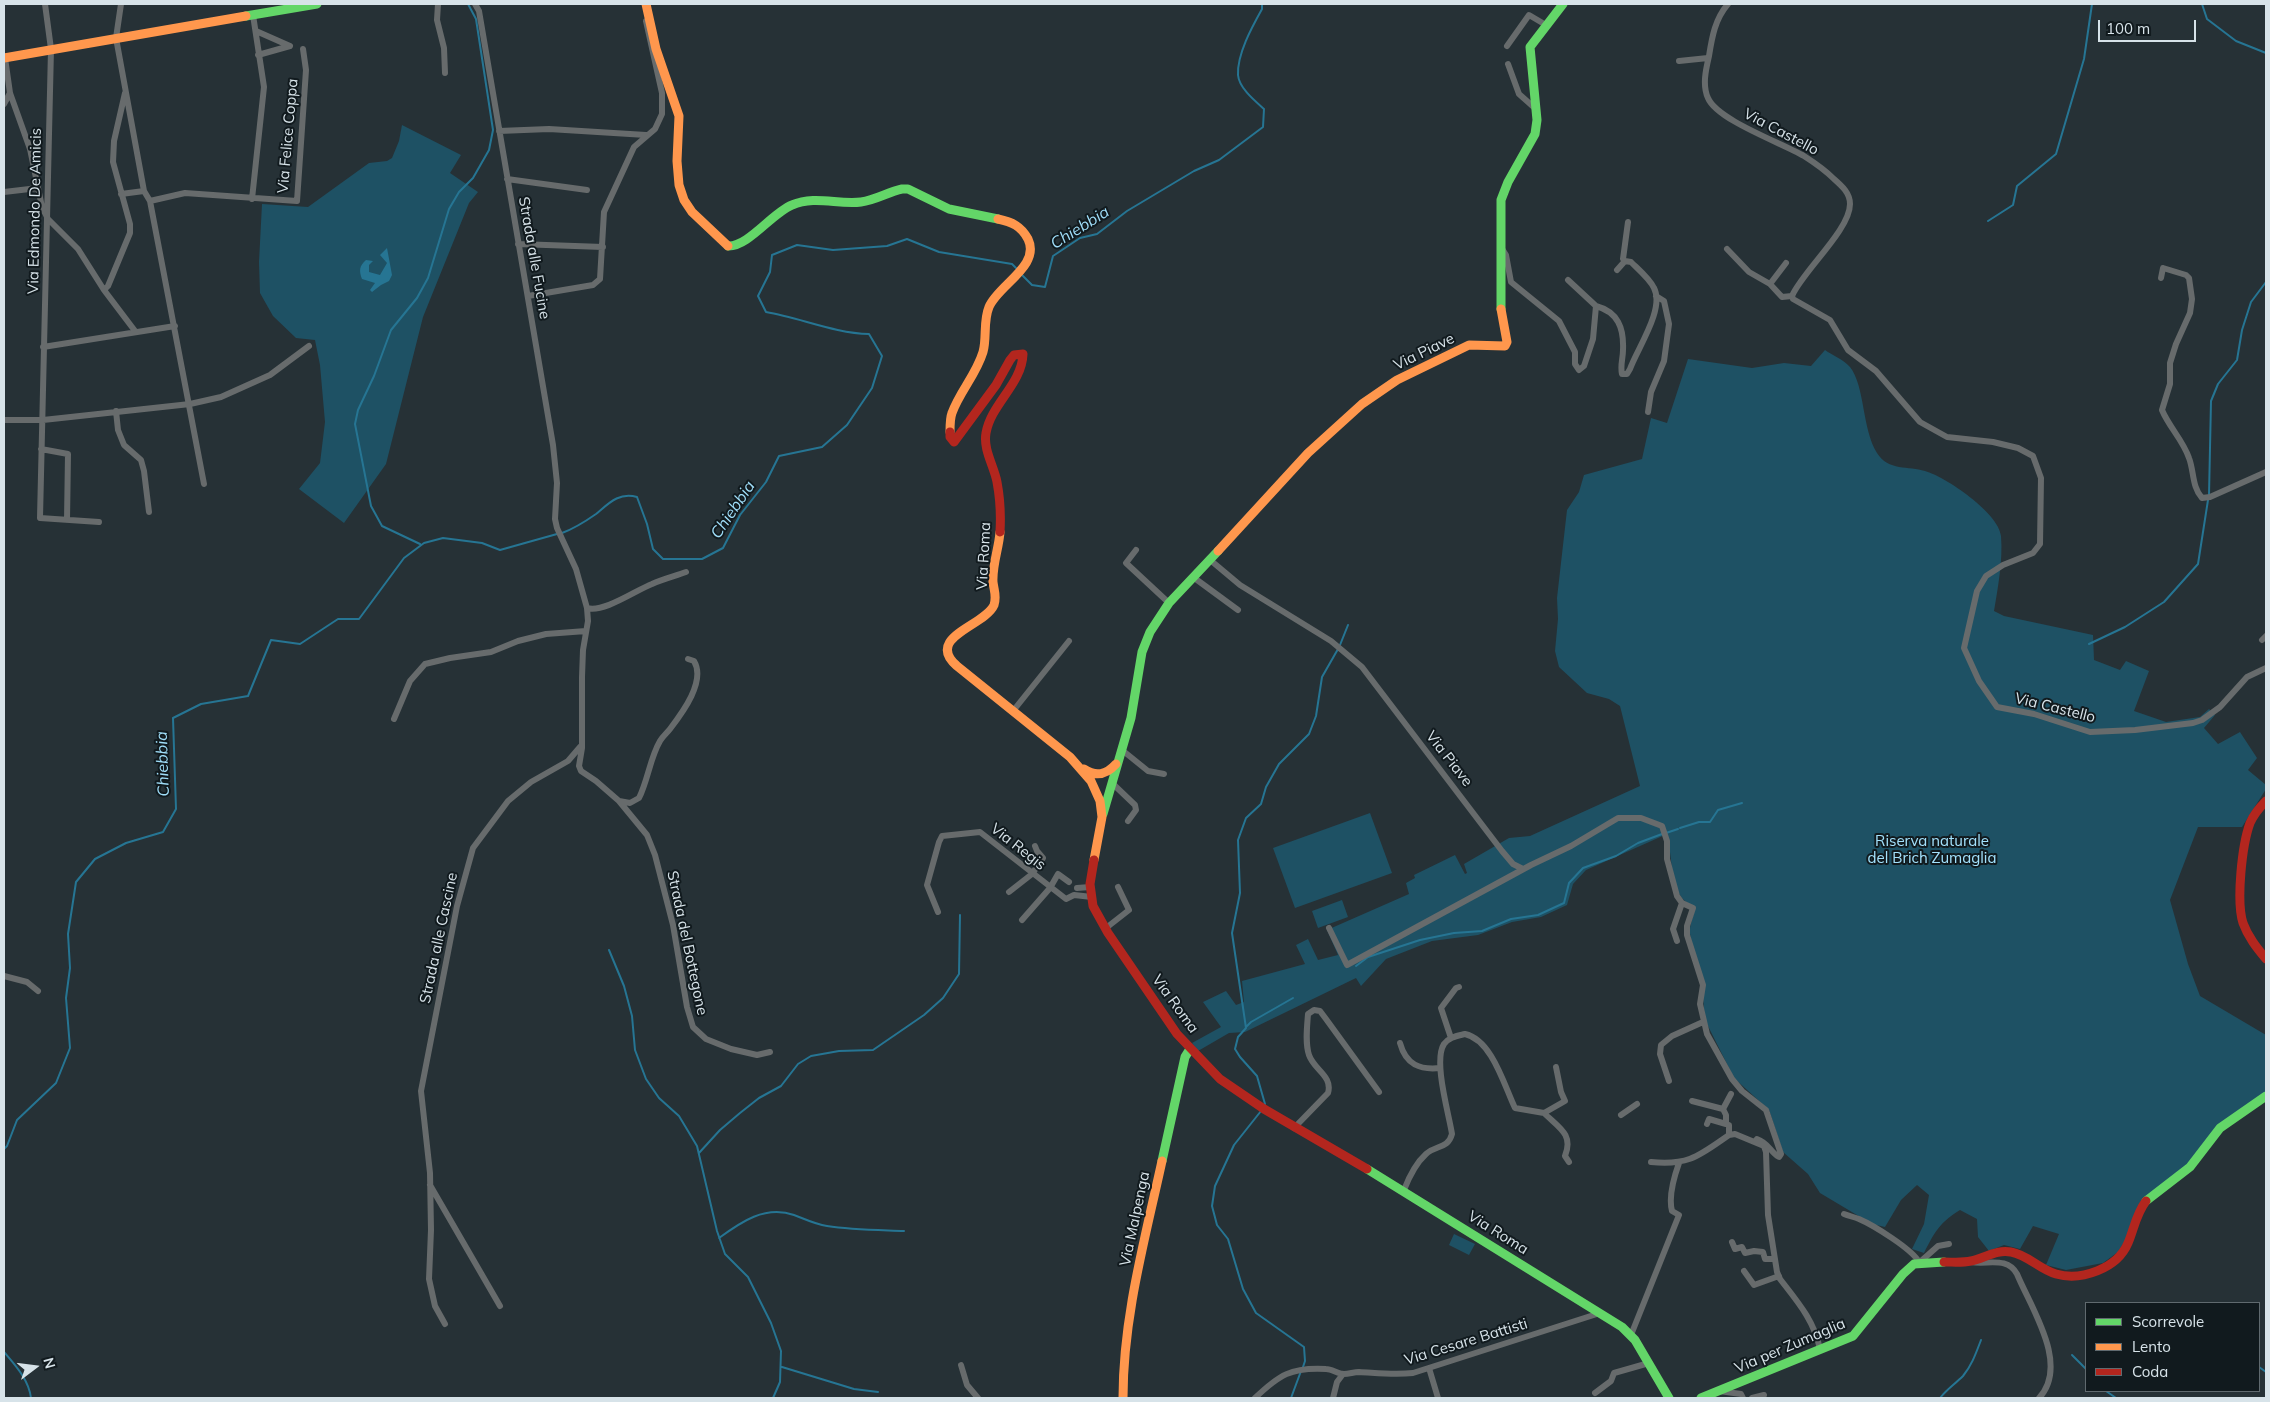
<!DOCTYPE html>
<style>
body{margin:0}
#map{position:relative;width:2270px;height:1402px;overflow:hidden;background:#263136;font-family:Mulish,sans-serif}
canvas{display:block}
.frame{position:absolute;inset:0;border:5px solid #d7e3e9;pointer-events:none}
.legend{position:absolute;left:2085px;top:1302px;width:175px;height:90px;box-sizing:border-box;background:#111a1e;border:1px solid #606a6f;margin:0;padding:6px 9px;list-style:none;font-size:15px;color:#d7e3e9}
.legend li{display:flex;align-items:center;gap:10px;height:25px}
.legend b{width:25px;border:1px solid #606a6f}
.north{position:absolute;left:10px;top:1342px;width:50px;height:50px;-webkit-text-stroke:4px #111a1e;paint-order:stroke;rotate:75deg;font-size:14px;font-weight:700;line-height:20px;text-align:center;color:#d7e3e9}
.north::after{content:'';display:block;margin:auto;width:18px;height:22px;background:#d7e3e9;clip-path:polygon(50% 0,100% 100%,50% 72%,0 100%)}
.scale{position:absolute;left:2098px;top:20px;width:98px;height:22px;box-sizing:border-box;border:2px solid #d7e3e9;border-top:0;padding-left:6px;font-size:15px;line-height:18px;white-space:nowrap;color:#d7e3e9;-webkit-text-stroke:4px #111a1e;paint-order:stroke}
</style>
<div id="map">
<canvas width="2270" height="1402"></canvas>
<div class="frame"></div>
<ul class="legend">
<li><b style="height:6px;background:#63d668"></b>Scorrevole</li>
<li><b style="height:6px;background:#ff974d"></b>Lento</li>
<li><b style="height:6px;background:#b3261e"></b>Coda</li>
</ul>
<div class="north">N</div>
<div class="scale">100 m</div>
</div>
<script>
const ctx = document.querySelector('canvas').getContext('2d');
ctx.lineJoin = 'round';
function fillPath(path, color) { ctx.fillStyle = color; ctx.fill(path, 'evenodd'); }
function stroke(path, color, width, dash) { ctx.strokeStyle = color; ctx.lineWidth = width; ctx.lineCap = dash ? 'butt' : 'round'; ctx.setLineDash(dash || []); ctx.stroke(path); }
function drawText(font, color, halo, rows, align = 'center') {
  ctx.font = font + ' Mulish,sans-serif'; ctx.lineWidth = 4; ctx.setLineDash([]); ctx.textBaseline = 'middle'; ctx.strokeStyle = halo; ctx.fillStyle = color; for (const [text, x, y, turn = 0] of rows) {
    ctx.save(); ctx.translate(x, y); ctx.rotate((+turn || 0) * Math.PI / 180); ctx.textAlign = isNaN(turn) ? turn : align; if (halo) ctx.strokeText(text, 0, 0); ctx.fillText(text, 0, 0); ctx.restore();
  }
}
const green = new Path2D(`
 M 402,125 L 461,155 L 450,173 L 478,192 L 469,203 L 423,317 L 386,464 L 344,523 L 299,489 L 320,463 L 325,422 L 320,365 L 315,340 L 296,338 L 273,316 L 260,293 L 259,262 L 262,204 L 308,207 L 369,163 L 387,161 L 392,158 L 399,141 Z
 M 1825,350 C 1832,355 1844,360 1850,367 C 1865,386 1862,429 1877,453 C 1888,471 1909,466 1925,471 C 1946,477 1999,513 2001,536 C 2003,560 1998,587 1994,611 L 2004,616 L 2093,635 L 2094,660 L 2120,670 L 2126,661 L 2149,671 L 2134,711 L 2166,722 L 2200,717 L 2209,709 L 2215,715 L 2204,728 L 2218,744 L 2240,732 L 2257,758 L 2248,770 L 2266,785 L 2266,789 L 2242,827 L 2198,827 L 2170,900 L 2188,964 L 2200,996 L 2266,1035 L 2266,1092 L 2257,1102 L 2216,1127 L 2191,1163 L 2142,1201 L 2127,1238 L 2118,1252 L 2103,1263 L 2066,1270 L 2046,1265 L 2059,1234 L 2033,1226 L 2020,1249 L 2004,1245 L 1989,1251 L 1978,1237 L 1977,1219 L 1960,1210 C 1940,1222 1934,1233 1924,1253 L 1912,1249 L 1924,1224 L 1929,1195 L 1917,1185 L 1901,1200 L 1885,1227 L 1872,1224 L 1820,1193 L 1808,1174 L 1783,1152 L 1769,1110 L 1734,1078 L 1705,1020 L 1703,997 L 1690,934 C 1689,924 1694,917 1695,907 C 1690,904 1685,902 1682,898 C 1670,882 1672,853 1667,834 L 1586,870 L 1573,884 L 1567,905 L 1541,917 L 1512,922 L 1478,935 L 1432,941 L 1386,959 L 1361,986 L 1356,978 L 1245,1032 L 1229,1033 L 1198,1051 L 1192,1043 L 1221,1027 L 1203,1002 L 1226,991 L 1236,1005 L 1244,1002 L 1242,981 L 1305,964 L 1296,945 L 1308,939 L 1318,960 L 1338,955 L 1327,930 L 1409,894 L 1406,883 L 1415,878 L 1414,875 L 1455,855 L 1465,874 L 1467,873 L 1464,864 L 1509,838 L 1530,836 L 1640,786 L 1620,706 L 1609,699 L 1587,693 L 1559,667 L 1555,651 L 1558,619 L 1557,598 L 1567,510 L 1579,492 L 1584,475 L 1642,459 L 1651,418 L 1667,423 L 1688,359 L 1752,368 L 1784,363 L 1811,366 Z
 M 1370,813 L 1392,873 L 1295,908 L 1273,848 Z
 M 1342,900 L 1348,917 L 1318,928 L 1312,911 Z
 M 1454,1234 L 1475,1244 L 1469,1255 L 1449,1245 Z`);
const water = new Path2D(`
 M 387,248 L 392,275 L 389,281 L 381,285 L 372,292 L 370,290 L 375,283 L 362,279 C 359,271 359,266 366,260 L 373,261 L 369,265 L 369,272 L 380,275 L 387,263 L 380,255 Z`);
const stream = new Path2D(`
 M 2202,4 L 2207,19 L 2236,41 L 2266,53
 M 1988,221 L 2013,205 L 2017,186 L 2056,154 L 2084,59 L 2092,4
 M 1020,273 L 1032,285 L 1045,287 L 1053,256 L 1080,238 L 1097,234 L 1127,211 L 1194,171 L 1219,160 L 1263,127 L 1264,109 C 1255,101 1239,88 1238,75 C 1237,54 1252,27 1262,9 L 1262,4
 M 2209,495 L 2211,401 L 2218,384 L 2237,360 L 2242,330 L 2251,302 L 2266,282
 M 562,533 C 573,529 586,521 596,514 C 609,503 619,492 637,497 L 647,524 L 653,549 L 663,559 L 702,559 L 723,548 L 740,515 L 766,482 L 779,456 L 822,447 L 847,425 L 872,388 L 882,356 L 869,334 C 834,333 801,318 766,312 L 758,296 L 770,272 L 772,255 L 797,245 L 833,250 L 887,246 L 907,239 L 939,252 L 1012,264 L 1017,269
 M 420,544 L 382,526 L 371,506 L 355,424 L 358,410 L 374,376 L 391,330 L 417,298 L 428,278 L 449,209 L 459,192 L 473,178 L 489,150 L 493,130 L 476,19 L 468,4
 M 2089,644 L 2125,627 L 2164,602 L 2198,564 L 2208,500
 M 1340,645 L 1348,625
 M 1680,828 L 1699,822 L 1710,822 L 1718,810 L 1742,803
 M 1666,833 L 1678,829
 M 609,950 L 624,986 L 632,1016 L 635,1050 L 646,1079 L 659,1098 L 679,1116 L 697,1146 L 717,1231 L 725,1254 L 748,1277 L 771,1323 L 781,1351 L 780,1382 L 773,1398
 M 1356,966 L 1368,957 L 1420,940 L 1454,933 L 1482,931 L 1511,919 L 1538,915 L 1564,903 L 1569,883 L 1583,868 L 1616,856 L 1638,843 L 1662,834
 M 1246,1027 L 1251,1022 L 1293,998
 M 1265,1104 L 1257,1076 L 1240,1057 L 1235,1049 L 1238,1037 L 1246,1028 L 1232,933 L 1240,893 L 1238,840 L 1246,818 L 1261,804 L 1266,787 L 1279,764 L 1309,734 L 1316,716 L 1322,677 L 1338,649
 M 1261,1111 L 1234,1145 L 1215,1186 L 1212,1206 L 1217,1225 L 1228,1239 L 1243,1289 L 1256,1313 L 1304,1347 L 1305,1361 L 1303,1367
 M 4,1149 L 7,1146 L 17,1120 L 56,1083 L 70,1048 L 66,998 L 70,968 L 68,934 L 76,882 L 95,859 L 126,843 L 163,832 L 176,809 L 173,718 L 201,704 L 248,696 L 271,640 L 300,644 L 338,619 L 359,619 L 404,558 L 424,543 L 443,538 L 482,543 L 500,550 L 557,534
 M 699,1153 L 720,1130 L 740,1113 L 759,1098 L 781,1086 L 798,1064 L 811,1056 L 839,1051 L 873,1050 L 924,1015 L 943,998 L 959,974 L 960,915
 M 719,1238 C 741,1222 765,1205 794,1215 C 805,1219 814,1224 827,1226 C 852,1230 879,1230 904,1231
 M 4,1352 C 15,1365 29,1380 31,1398
 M 2072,1355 L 2086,1369
 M 782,1367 L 854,1389 L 878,1392
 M 2259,1367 L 2266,1372
 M 2106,1391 L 2116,1398
 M 1291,1398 L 1301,1371
 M 1940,1398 C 1947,1389 1955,1384 1963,1376 C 1972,1365 1976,1353 1981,1340`);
const street = new Path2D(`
 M 45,4 L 51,49 L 40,518 L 99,522
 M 121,4 L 116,38 L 144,191 L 150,201 L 204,484
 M 438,4 L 437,20 L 444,48 L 445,73
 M 475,4 L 479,11 L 553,445 L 557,483 L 555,519 L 557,528 L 576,569 L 587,608 L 588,621 L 583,650 L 582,677 L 582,748 L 579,766 L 581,771 L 596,781 L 619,801 L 647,835 L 655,855 L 673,925 L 687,1007 L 693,1027 L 706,1039 L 731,1049 L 757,1055 L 770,1052
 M 1728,4 C 1715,19 1712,37 1709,56 C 1706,69 1702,85 1708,98 C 1717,120 1782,143 1804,156 C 1815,163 1825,170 1834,179 C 1842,186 1850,193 1850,204 C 1850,230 1803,271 1792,296 L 1793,299 L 1830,320 L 1848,350 L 1876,371 L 1920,422 L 1947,437 L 1993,442 L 2018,448 L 2033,456 L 2041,478 L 2040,544 L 2033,553 L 2003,565 L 1986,576 L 1977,591 L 1964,648 L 1979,681 L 1997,707 L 2034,714 L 2090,732 L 2135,730 L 2193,723 L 2202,720 L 2220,707 L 2247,677 L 2266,668
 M 256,31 L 290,46
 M 1507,46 L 1529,15 L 1546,25
 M 258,55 L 290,46
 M 5,58 L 10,93 L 30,149 L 42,207 L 48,219 L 78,249 L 104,290 L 135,331
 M 1679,61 L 1708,58
 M 1508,64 L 1519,94 L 1537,110
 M 4,104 L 10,93
 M 499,131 L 549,129 L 646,135
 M 507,179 L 587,190
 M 4,192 L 38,188
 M 121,194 L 144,191
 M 252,199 L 264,87 L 253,15
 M 150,201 L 185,193 L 297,201 L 306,70 L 303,49
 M 518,244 L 603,247
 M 1501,247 L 1506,255 L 1511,282 L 1559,321 L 1575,352 L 1575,364 L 1579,370 L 1584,366 L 1593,339 L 1596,306 C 1618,312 1624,328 1623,350 C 1623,359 1620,365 1622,374 L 1627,374 L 1630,369 C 1637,349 1665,309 1654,288 C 1650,279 1638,269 1631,262 L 1625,261
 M 1727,249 L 1749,272 L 1770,284 L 1782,297 L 1792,296
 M 1625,261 L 1623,259 L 1628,222
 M 1617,270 L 1625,261
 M 2161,278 L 2163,268 L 2186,275 L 2189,278 L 2192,299 L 2190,313 L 2176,344 L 2170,363 L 2170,384 L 2162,410 C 2169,427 2183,440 2189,458 C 2194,471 2192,487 2202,498 L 2210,497 L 2266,472
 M 1568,280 L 1596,306
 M 1770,284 L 1786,263
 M 104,290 L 108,286 L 130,233 L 130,224 L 113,162 L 114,141 L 125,93
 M 528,296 L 593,285 L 600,279 L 604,212 L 634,147 L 655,129 L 662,114 L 662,93 L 646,21
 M 43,347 L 175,326
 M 116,411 L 118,430 L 124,445 L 141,460 L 144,471 L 149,512
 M 1648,412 L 1651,392 L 1664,361 L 1669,324 L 1664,301 L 1656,296
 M 4,420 L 43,420 L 190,404 L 221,397 L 270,375 L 309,346
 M 41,449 L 68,454 L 67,520
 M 1136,550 L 1126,563 L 1169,603
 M 1209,559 L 1240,585 L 1331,641 L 1362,667 L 1502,851 L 1513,864 L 1523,869
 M 1193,577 L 1238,610
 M 587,608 C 604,613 636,590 652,584 C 663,579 675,576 686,572
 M 2262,640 L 2266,636
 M 1013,711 L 1069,641
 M 394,719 L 410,681 L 425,664 L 450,658 L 491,652 L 518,641 L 546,634 L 586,631
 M 1122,750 L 1148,771 L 1164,774
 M 1112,783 L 1135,805 L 1136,810 L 1128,821
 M 619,801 L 630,803 L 639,798 C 648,780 650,758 660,741 C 663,736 667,733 670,729 C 683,712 706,681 694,661 L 688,659
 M 1077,888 L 1090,887
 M 1009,892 L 1032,874 L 1043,858 L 1037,851 L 1035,846
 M 938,912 L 927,885 L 939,842 L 942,836 L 980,832 L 1066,899 L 1074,895 L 1092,897
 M 1022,920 L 1050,888 L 1058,874 L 1069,882
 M 1106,928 L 1129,910 L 1118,887
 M 1329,928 L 1347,965 L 1531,865 L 1571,846 L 1618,818 L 1641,818 L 1662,826 L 1667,841 L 1667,859 L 1677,896 L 1682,903 L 1693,908 L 1687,926 L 1687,935 L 1703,985 L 1700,1004 L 1707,1034 L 1732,1079 L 1742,1091 L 1766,1110 L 1781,1154 L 1779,1157 C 1770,1152 1769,1143 1757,1139 L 1755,1142
 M 1677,941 L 1673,929 L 1682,903
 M 4,976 L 27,982 L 38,991
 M 1451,1038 L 1441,1008 L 1456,988 L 1459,987
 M 1400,1043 C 1406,1065 1420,1070 1440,1068
 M 1669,1081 L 1660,1054 L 1661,1045 L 1672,1036 L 1703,1022
 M 1692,1101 L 1723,1109 L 1726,1115 L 1726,1124 L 1729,1125 L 1729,1135
 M 1723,1109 L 1731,1094
 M 1544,1113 C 1558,1127 1574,1134 1565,1156 L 1569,1162
 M 1621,1115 L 1637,1104
 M 1707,1124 L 1709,1119 L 1726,1124
 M 1294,1128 L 1328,1093 C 1333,1076 1314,1070 1309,1055 C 1305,1043 1307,1027 1308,1014 L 1314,1010 L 1320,1011 L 1326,1019 L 1379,1092
 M 1651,1162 C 1689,1166 1700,1155 1729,1135 L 1735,1134 L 1764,1146 L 1766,1152 L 1768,1215 L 1777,1272 L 1780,1279 C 1797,1301 1814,1320 1820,1349
 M 430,1185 L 500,1306
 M 1404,1190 C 1409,1177 1415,1164 1426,1154 C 1436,1145 1448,1149 1452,1134 C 1449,1114 1433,1061 1444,1044 C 1449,1037 1457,1036 1465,1034 C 1492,1040 1504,1085 1515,1108 L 1544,1113 L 1565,1101 L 1561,1092 L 1556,1067
 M 1844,1214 C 1849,1216 1854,1217 1859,1219 C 1873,1225 1912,1249 1919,1262
 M 1732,1242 L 1735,1249 L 1742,1247 L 1745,1253 L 1754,1251 L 1763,1252 L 1765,1259 L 1775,1259
 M 1920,1262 L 1938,1246 L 1949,1244
 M 1971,1262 C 1988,1265 2007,1256 2017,1274 C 2031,1308 2070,1365 2039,1398
 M 1744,1271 L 1754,1285 L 1779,1276
 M 445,1324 L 435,1306 L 429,1279 L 431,1230 L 430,1173 L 421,1091 L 457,906 L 473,848 L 508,801 L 531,782 L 568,761 L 580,747
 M 1631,1335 L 1679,1215 L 1672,1211 C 1668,1196 1674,1177 1679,1163
 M 961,1365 L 967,1385 L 978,1398
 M 1429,1368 L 1438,1398
 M 1719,1391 L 1741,1394 L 1743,1398
 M 1595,1393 L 1611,1381 L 1614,1373 L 1649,1363
 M 1255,1398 C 1279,1375 1291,1367 1326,1369 C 1332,1369 1338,1374 1344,1374 C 1349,1374 1354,1372 1359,1372 C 1378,1373 1394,1375 1413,1373 L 1600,1313
 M 1333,1398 L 1337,1382 L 1343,1374
 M 1752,1398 L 1764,1395`);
const fast = new Path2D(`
 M 246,16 L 317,4
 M 728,246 C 748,247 772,213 792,205 C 815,195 838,205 861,202 C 876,200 888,192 902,189 L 908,189 L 949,209 L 998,219
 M 1501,309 L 1501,200 L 1508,182 L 1535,134 L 1537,120 L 1530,47 L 1563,4
 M 1103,814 L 1131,718 L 1142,652 L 1150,632 L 1169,603 L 1218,551
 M 1162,1161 L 1185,1057 L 1190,1049
 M 1367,1169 L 1622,1327 L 1635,1340 L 1669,1398
 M 2146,1201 L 2190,1167 L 2220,1128 L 2266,1096
 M 1701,1398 L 1853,1336 L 1903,1274 L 1914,1264 L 1944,1262`);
const slow = new Path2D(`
 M 646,4 L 656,49 L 679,116 L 677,161 L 679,185 L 684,200 L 692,212 L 728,246
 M 4,58 L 246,16
 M 950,432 C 950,426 950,418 952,413 C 960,391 976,375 983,352 C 987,338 983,321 989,307 C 998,285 1041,266 1028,239 C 1021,226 1012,222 998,219
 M 1000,532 C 999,548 992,565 993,582 C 994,591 997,596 994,605 C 985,626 924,637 957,666 L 1070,757 L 1091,781 L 1100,801 L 1102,817 L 1094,860
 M 1218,551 L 1308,453 L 1362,404 L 1397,380 L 1469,345 L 1505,346 L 1507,342 L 1501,309
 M 1084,769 C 1096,777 1106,775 1116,764
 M 1123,1398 C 1123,1317 1145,1239 1162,1161`);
const jam = new Path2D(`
 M 950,432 L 950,437 L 954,442 L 996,385 L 1010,360 L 1014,355 L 1023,354 C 1022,384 991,404 986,433 C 983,450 994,466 997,482 C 1000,498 1001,515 1000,532
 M 2266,801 C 2259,808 2254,814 2250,823 C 2242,845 2236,901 2243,923 C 2248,937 2257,948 2266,959
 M 1094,860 L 1090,884 L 1093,906 L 1108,933 L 1177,1034 L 1220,1079 L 1264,1109 L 1367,1169
 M 1944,1262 C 1953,1262 1962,1263 1971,1261 C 1985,1258 1997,1249 2011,1252 C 2028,1255 2039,1269 2056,1274 C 2081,1281 2117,1269 2128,1243 C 2134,1229 2136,1214 2146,1201`);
const streetNames = [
 ["Via Castello",1781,132,28],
 ["Via Felice Coppa",288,136,-85],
 ["Via Edmondo De Amicis",35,211,-89],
 ["Strada alle Fucine",534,258,80],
 ["Via Piave",1424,352,-26],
 ["Via Roma",984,556,-87],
 ["Via Castello",2055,708,14],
 ["Via Piave",1449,759,52],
 ["Via Regis",1018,847,38],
 ["Strada alle Cascine",439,938,-78],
 ["Strada del Bottegone",687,943,78],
 ["Via Roma",1175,1004,54],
 ["Via Malpenga",1135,1219,-78],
 ["Via Roma",1498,1233,32],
 ["Via Cesare Battisti",1466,1342,-17],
 ["Via per Zumaglia",1790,1346,-23]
];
const parkNames = [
 ["Riserva naturale",1932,841],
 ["del Brich Zumaglia",1932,858]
];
const waterNames = [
 ["Chiebbia",1080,228,-32],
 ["Chiebbia",733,510,-56],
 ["Chiebbia",163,764,-92]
];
fillPath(green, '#1e5164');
fillPath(water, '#267593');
stroke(stream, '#267593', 2);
stroke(street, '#676b6c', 6);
stroke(fast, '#63d668', 9);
stroke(slow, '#ff974d', 9);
stroke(jam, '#b3261e', 9);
drawText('15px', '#d7e3e9', '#111a1e', streetNames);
drawText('15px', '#a3e2fd', '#111a1e', parkNames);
drawText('italic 16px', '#9fddf8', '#111a1e', waterNames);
</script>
